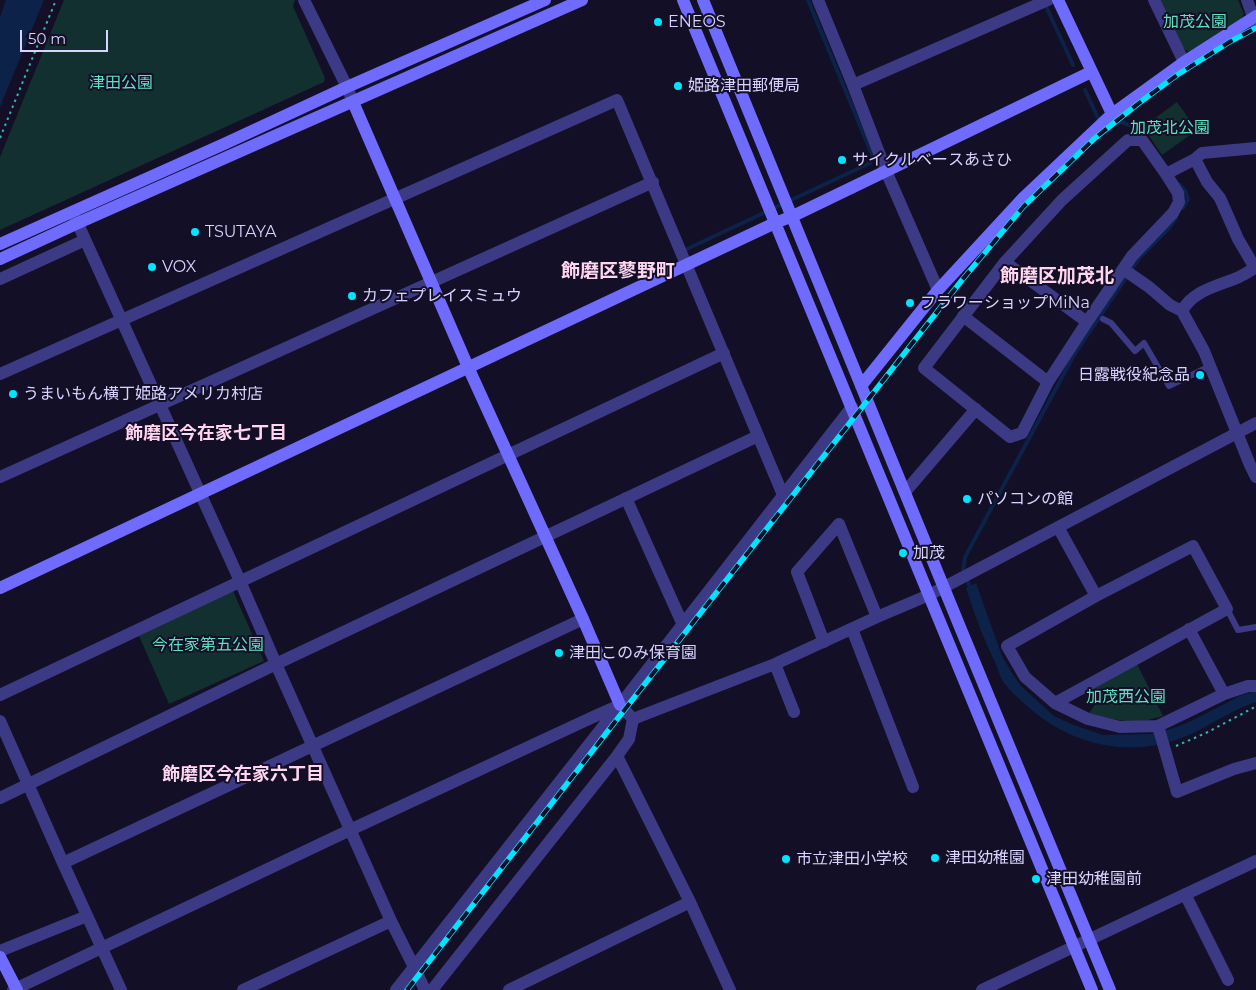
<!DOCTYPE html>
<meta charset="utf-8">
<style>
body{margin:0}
#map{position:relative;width:1256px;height:990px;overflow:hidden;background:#130f26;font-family:Montserrat,sans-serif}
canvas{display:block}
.scale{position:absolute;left:20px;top:30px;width:88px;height:22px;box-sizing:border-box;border:2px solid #d9d4ff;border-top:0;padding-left:6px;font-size:15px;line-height:18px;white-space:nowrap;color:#d9d4ff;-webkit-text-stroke:4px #130f26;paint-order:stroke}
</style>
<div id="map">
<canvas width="1256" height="990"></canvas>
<div class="scale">50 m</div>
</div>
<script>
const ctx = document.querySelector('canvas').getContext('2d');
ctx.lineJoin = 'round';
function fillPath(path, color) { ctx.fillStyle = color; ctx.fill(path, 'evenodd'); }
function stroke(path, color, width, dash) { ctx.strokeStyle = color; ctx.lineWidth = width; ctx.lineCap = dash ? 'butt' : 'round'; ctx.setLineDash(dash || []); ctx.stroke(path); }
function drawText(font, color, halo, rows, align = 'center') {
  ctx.font = font + ' Montserrat,"Noto Sans JP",sans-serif'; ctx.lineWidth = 4; ctx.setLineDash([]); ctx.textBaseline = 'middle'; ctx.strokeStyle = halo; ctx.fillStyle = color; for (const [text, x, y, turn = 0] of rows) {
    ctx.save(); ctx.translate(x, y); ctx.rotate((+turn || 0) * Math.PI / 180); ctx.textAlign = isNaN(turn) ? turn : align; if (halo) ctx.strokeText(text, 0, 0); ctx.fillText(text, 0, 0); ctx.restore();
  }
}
const green = new Path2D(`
 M 64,0 L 295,0 L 293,6 L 325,78 L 324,82 L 0,230 L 0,157 Z
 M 1160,0 L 1238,0 L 1244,14 L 1240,21 L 1189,52 L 1183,48 Z
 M 1177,102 L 1197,130 L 1162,155 L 1143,127 Z
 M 233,591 L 264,661 L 169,704 L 139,636 Z
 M 1137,664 L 1163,716 L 1144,721 L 1125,721 L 1088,715 L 1095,704 L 1087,690 Z`);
const water = new Path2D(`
 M 6,0 L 44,0 L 0,107 L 0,17 Z
 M 976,583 L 1002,656 L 1012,673 L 1021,686 L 1054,716 L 1074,725 L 1103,735 L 1150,734 L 1174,728 L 1189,722 L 1242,695 L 1256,691 L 1256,702 C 1227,711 1203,732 1173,741 C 1120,757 1066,742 1026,705 C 1018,698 1010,691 1004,683 C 1000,677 998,669 995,662 C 983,638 974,613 966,588 Z`);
const stream = new Path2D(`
 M 1045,4 L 1073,65
 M 1085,90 L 1098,118 L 1103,118
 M 1110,119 L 1118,121 L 1138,128 L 1144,137
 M 1179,184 L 1185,191 L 1188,199 L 1183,208
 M 687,249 L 870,163 L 873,157 L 808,0
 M 971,590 L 963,570 L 965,557 L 1074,355 L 1140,257 L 1168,229 L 1176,218`);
const path = new Path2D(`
 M 0,138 L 56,0
 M 1176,746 L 1206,733 L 1253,708 L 1256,707`);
const lane = new Path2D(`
 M 1103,319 L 1111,323 L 1135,351 L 1144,343 L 1169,386 L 1210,366
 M 1227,609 L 1238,630 L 1256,627`);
const street = new Path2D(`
 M 304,0 L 347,87 L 353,102
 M 818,0 L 853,85 L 886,171 L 938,290
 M 1154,0 L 1184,62
 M 1247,0 L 1256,25
 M 853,85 L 1048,0
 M 1128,140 L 1142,140 L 1166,174 L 1178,193 L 1179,202 L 1173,213 L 1132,256 L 1087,322 L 1048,382 L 1022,433 L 1010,437 L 924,368 L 1005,262 L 1062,200 Z
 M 1195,159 L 1207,182 L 1220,198 L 1238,239 L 1255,268
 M 1166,174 L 1195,159 L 1202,153 L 1256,148
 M 73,213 L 240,581 L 276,664 L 391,921 L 414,967 L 425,990
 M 1005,262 L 1087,322
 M 1256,267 C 1250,271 1245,274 1239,277 C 1219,286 1193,290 1182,311 L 1204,351 L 1250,465 L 1256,477
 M 1123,269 L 1149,287 L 1170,305 L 1182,311
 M 0,279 L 85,240
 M 963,316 L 1048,382
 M 0,374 L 617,100 L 783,495
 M 0,477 L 653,182
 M 905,492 L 976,409
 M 626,498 L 683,625
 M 1058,527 L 1096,596
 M 852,629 L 913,787
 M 1189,629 L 1224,694
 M 824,642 L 797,572 L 839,524 L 877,617
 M 775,664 L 794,712
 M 0,695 L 724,353
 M 1055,703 L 1227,609 L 1193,546 L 1096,596 L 1007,646 L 1025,677 L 1055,703 L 1088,719 L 1120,727 L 1158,726 L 1224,694 L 1248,686 L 1256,686
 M 633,719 L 775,664 L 877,617 L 929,595 L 1256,423
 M 0,721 L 63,863 L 121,990
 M 1158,726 L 1177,792 L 1234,769 L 1256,763
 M 617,756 L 690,902 L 730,990
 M 0,798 L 276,664 L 758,436
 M 63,863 L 583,619
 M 1185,894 L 1228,980
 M 0,951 L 87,916
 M 13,990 L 350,830 L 593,717 L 620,705 L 633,719
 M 243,990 L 391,921
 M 396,990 L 620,705 L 852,407
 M 432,990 L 617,756 L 629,739 L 633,719
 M 509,990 L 690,902
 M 982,990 L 1256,861`);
const secondary = new Path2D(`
 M 683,0 L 1092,990
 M 703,0 C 840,329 972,661 1110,990
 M 1058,0 L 1112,114
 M 353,102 L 468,367 L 583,619 L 620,705
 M 0,244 L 224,144 L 347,87 L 545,0
 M 0,259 L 78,223 L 582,0
 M 861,386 L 938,290 L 1023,198 L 1112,114 L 1184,62 L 1256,16
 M 0,588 L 775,223 L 793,216 L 1091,72
 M 0,957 L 17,990`);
const rail = new Path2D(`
 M 407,990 L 611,727 L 962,280 L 1024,206 L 1095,138 L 1139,103 L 1177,75 L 1231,41 L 1256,28`);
const markers = [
 [658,22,5,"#00e5ff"],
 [678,86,5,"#00e5ff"],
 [842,160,5,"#00e5ff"],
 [195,232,5,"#00e5ff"],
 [152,267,5,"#00e5ff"],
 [352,296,5,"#00e5ff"],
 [910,303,5,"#00e5ff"],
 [1200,375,5,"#00e5ff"],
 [13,394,5,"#00e5ff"],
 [967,499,5,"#00e5ff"],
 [903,553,5,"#00e5ff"],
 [559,653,5,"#00e5ff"],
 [935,858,5,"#00e5ff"],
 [786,859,5,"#00e5ff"],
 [1036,879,5,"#00e5ff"]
];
const poiNames = [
 ["ENEOS",668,22],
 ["姫路津田郵便局",688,86],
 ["サイクルベースあさひ",852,160],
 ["TSUTAYA",205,232],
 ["VOX",162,267],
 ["カフェプレイスミュウ",362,296],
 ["フラワーショップMiNa",920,303],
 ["日露戦役紀念品",1190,375,"right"],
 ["うまいもん横丁姫路アメリカ村店",23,394],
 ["パソコンの館",977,499],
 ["加茂",913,553],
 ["津田このみ保育園",569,653],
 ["津田幼稚園",945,858],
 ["市立津田小学校",796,859],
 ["津田幼稚園前",1046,879]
];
const parkNames = [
 ["加茂公園",1195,22],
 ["津田公園",121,83],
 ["加茂北公園",1170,128],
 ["今在家第五公園",208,645],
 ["加茂西公園",1126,697]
];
const neighbourhoodNames = [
 ["飾磨区今在家七丁目",206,434],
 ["飾磨区今在家六丁目",243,775]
];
const quarterNames = [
 ["飾磨区蓼野町",618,271],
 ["飾磨区加茂北",1057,276]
];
fillPath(green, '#12302f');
fillPath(water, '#0c2248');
stroke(stream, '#0c2248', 4);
stroke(path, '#2fb8b0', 2, [2.5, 4]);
stroke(lane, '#3d3a85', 6);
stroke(street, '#3d3a85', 12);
stroke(secondary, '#6f6bff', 12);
stroke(rail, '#00e5ff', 5.5);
stroke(rail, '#130f26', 4, [11]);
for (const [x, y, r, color] of markers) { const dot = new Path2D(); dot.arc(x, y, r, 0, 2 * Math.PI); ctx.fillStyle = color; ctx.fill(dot); stroke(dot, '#130f26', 2); }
drawText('16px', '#d9d4ff', '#130f26', poiNames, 'left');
drawText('16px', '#5fe0c0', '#130f26', parkNames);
drawText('bold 18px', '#ffd6f0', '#130f26', neighbourhoodNames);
drawText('bold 19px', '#ffd6f0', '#130f26', quarterNames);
</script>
